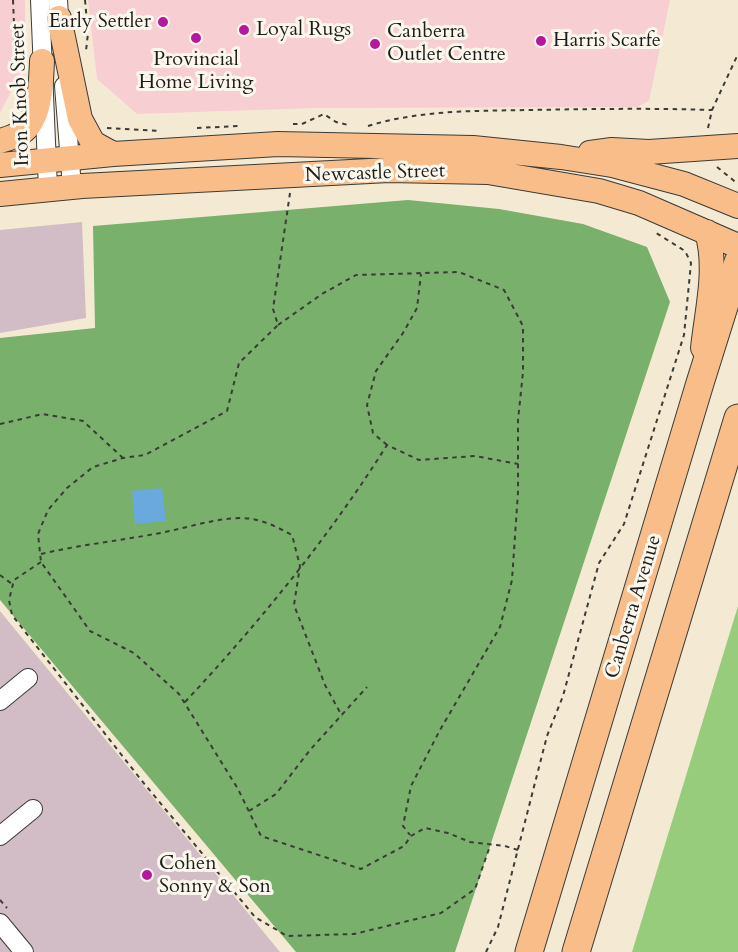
<!DOCTYPE html>
<style>
body{margin:0}
canvas{display:block;background:#f4ead3}
</style>
<canvas width="738" height="952"></canvas>
<script>
const ctx = document.querySelector('canvas').getContext('2d');
ctx.lineJoin = 'round';
function fillPath(path, color) { ctx.fillStyle = color; ctx.fill(path, 'evenodd'); }
function stroke(path, color, width, dash) { ctx.strokeStyle = color; ctx.lineWidth = width; ctx.lineCap = dash ? 'butt' : 'round'; ctx.setLineDash(dash || []); ctx.stroke(path); }
function drawText(font, color, halo, rows, align = 'center') {
  ctx.font = font + ' Cardo,serif'; ctx.lineWidth = 6; ctx.setLineDash([]); ctx.textBaseline = 'middle'; ctx.strokeStyle = halo; ctx.fillStyle = color; for (const [text, x, y, turn = 0] of rows) {
    ctx.save(); ctx.translate(x, y); ctx.rotate((+turn || 0) * Math.PI / 180); ctx.textAlign = isNaN(turn) ? turn : align; if (halo) ctx.strokeText(text, 0, 0); ctx.fillText(text, 0, 0); ctx.restore();
  }
}
const built = new Path2D(`
 M 0,0 L 25,0 L 25,64 L 0,113 Z
 M 88,0 L 670,0 L 649,101 L 637,107 L 315,108 L 137,114 L 97,79 Z`);
const industrial = new Path2D(`
 M 82,222 L 86,318 L 0,333 L 0,230 Z
 M 0,611 L 280,952 L 0,952 Z`);
const green = new Path2D(`
 M 738,606 L 738,952 L 632,952 Z`);
const forest = new Path2D(`
 M 408,200 L 499,209 L 583,224 L 647,247 L 670,302 L 455,952 L 296,952 L 0,600 L 0,338 L 95,328 L 93,226 Z`);
const water = new Path2D(`
 M 162,488 L 166,521 L 135,524 L 132,491 Z`);
const path = new Path2D(`
 M 13,0 L 15,48 L 23,62
 M 85,0 L 88,33 L 86,51
 M 293,124 L 302,124 L 324,114 L 336,122 L 348,125
 M 368,126 C 420,110 475,111 528,110 C 589,109 651,108 712,110
 M 107,128 L 159,131
 M 197,128 L 239,126
 M 708,128 L 712,110 L 738,54
 M 717,167 L 738,184
 M 290,193 L 273,309 L 278,325 L 239,363 L 227,411 L 145,455 L 123,458 L 93,467 L 67,488 L 48,510 L 38,534 L 41,562 L 90,631 L 134,653 L 179,694 L 238,789 L 261,836 L 361,869 L 404,846 L 411,836 L 425,828 L 448,833 L 470,842 L 505,846 L 518,850
 M 278,325 L 322,294 L 356,275 L 459,272 L 504,290 L 523,326 L 523,372 L 518,420 L 518,492 L 512,580 L 500,627 L 440,730 L 411,786 L 403,826 L 410,835
 M 0,424 L 43,414 L 83,421 L 123,458
 M 387,445 L 373,433 L 367,405 L 376,371 L 403,333 L 417,308 L 421,274
 M 41,554 C 79,545 117,541 155,534 C 184,529 210,519 240,518 C 260,518 275,526 292,535 L 300,566 L 294,605 L 325,685 L 342,716
 M 41,562 L 14,580 L 9,600 L 12,615 L 142,781 L 255,917 L 287,936 L 354,934 L 441,913 L 475,889 L 490,846
 M 0,575 L 12,584
 M 185,702 C 259,623 329,537 387,445 L 419,460 L 475,456 L 518,464
 M 249,811 L 276,794 L 310,750 L 367,687
 M 0,900 L 7,908
 M 486,952 L 498,927 L 547,736 L 563,696 L 599,563 L 624,524 L 684,335 L 691,263 L 685,251 L 653,231`);
const minor = new Path2D(`
 M 40,0 L 48,189
 M 58,0 L 60,31
 M 64,86 L 72,187
 M 0,701 L 28,678
 M 0,836 L 33,809
 M 0,923 L 24,952`);
const major = new Path2D(`
 M 59,18 L 80,119 L 93,143 L 113,154
 M 0,141 C 7,139 16,136 22,132 C 41,119 41,82 42,61
 M 590,153 L 612,150 L 649,152 L 738,146
 M 0,165 L 113,154 L 278,144 L 473,148 L 561,157 L 612,165 L 684,184 L 738,206
 M 0,194 L 82,186 L 389,170 L 488,172 L 599,191 L 639,203 L 738,246
 M 703,348 C 707,310 718,269 707,232`);
const highway = new Path2D(`
 M 529,952 L 700,383 L 738,262
 M 576,952 L 738,418`);
const markers = [
 [163,22,6,"#b5179e"],
 [244,30,6,"#b5179e"],
 [196,38,6,"#b5179e"],
 [541,41,6,"#b5179e"],
 [375,44,6,"#b5179e"],
 [147,875,6,"#b5179e"]
];
const poiNames = [
 ["Early Settler",151,22,"right"],
 ["Loyal Rugs",256,30],
 ["Canberra",387,32],
 ["Outlet Centre",387,55],
 ["Harris Scarfe",553,41],
 ["Provincial",196,60,"center"],
 ["Home Living",196,83,"center"],
 ["Cohen",159,864],
 ["Sonny & Son",159,887]
];
const streetNames = [
 ["Iron Knob Street",21,95,-92],
 ["Newcastle Street",375,174,-2],
 ["Canberra Avenue",634,607,-73]
];
fillPath(built, '#f7cfd2');
fillPath(industrial, '#d2bdc6');
fillPath(green, '#97cc7d');
fillPath(forest, '#79b06c');
fillPath(water, '#6aa9dd');
stroke(minor, '#3c3b37', 20);
stroke(major, '#3c3b37', 26);
stroke(highway, '#3c3b37', 29);
stroke(path, '#3c3b37', 2, [4.5, 4.5]);
stroke(minor, '#fff', 18);
stroke(major, '#f8bd89', 24);
stroke(highway, '#f8bd89', 27);
for (const [x, y, r, color] of markers) { const dot = new Path2D(); dot.arc(x, y, r, 0, 2 * Math.PI); ctx.fillStyle = color; ctx.fill(dot); stroke(dot, '#fbf7ec', 2); }
drawText('20px', '#1c1c1c', '#fbf7ec', poiNames, 'left');
drawText('20px', '#1c1c1c', '#fbf7ec', streetNames);
</script>
